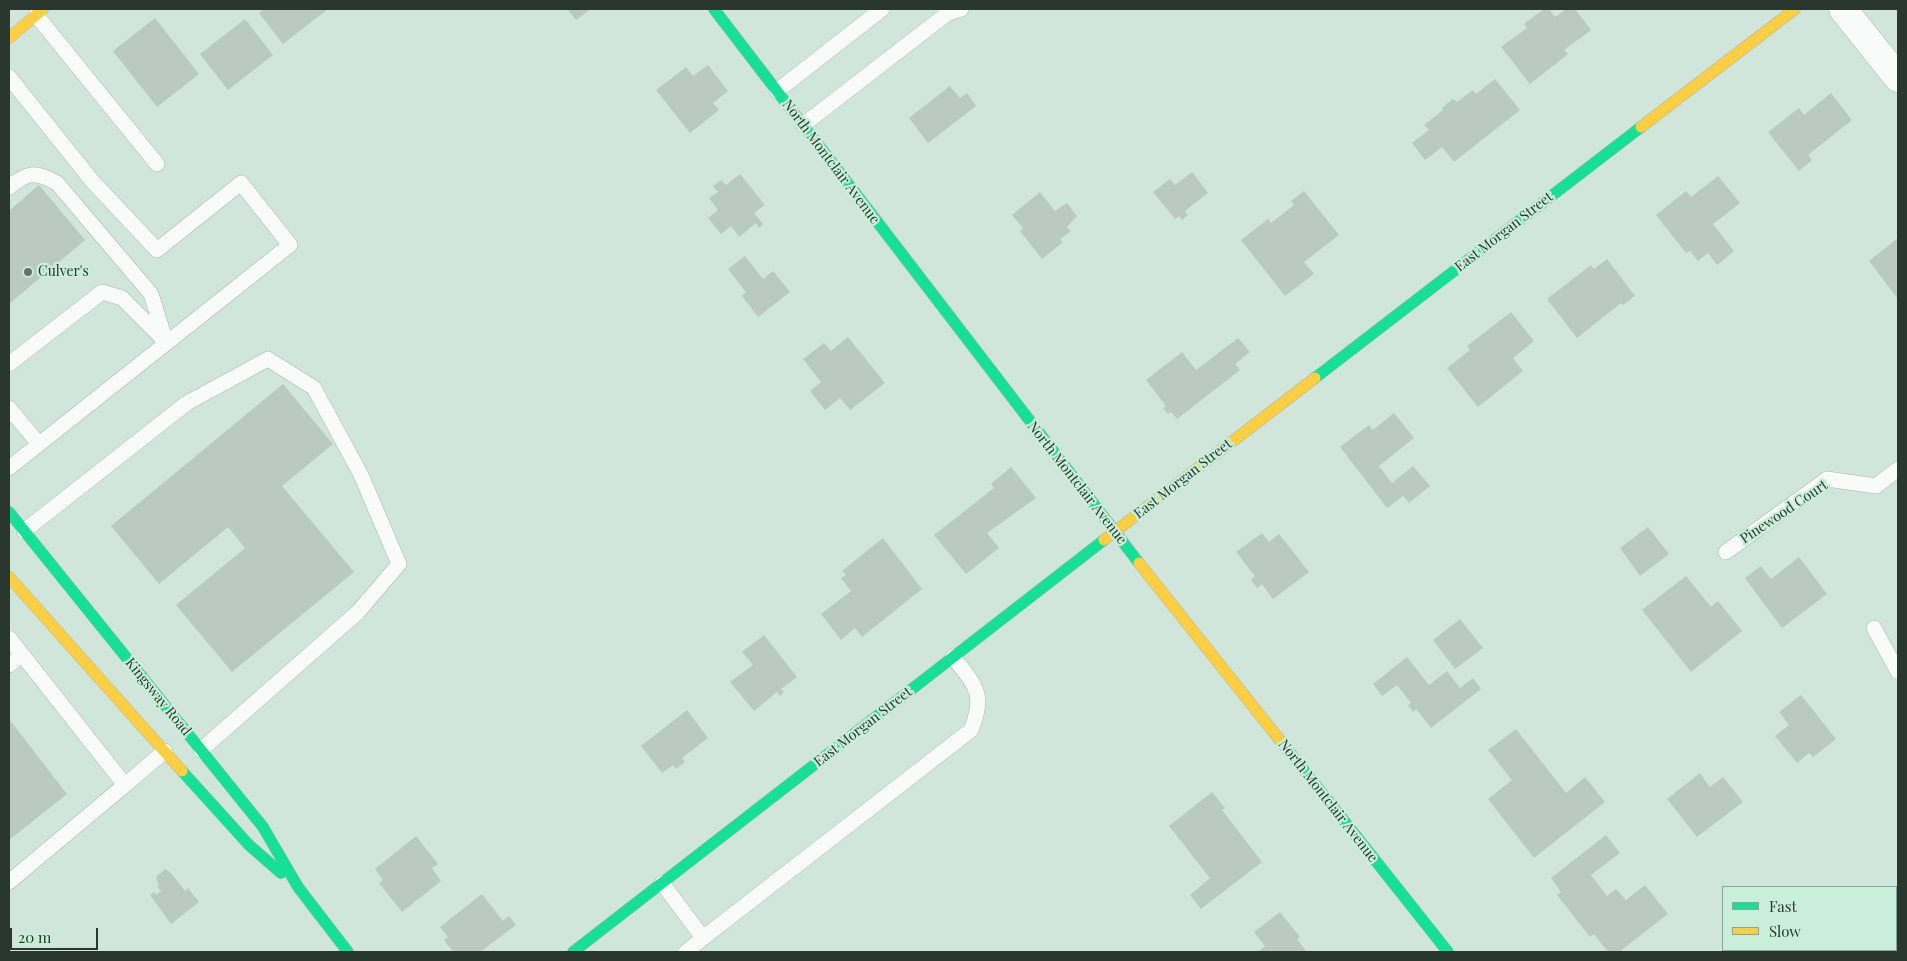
<!DOCTYPE html>
<style>
body{margin:0}
#map{position:relative;width:1907px;height:961px;overflow:hidden;background:#d1e6da;font-family:"Playfair Display",serif}
canvas{display:block}
.frame{position:absolute;inset:0;border:10px solid #29372f;pointer-events:none}
.legend{position:absolute;left:1722px;top:886px;width:175px;height:65px;box-sizing:border-box;background:#c9eed9;border:1px solid #89a595;margin:0;padding:6px 9px;list-style:none;font-size:15px;color:#29372f}
.legend li{display:flex;align-items:center;gap:10px;height:25px}
.legend b{width:25px;border:1px solid #89a595}
.scale{position:absolute;left:10px;top:928px;width:88px;height:22px;box-sizing:border-box;border:2px solid #29372f;border-top:0;padding-left:6px;font-size:15px;line-height:18px;white-space:nowrap;color:#29372f;-webkit-text-stroke:4px #c9eed9;paint-order:stroke}
</style>
<div id="map">
<canvas width="1907" height="961"></canvas>
<div class="frame"></div>
<ul class="legend">
<li><b style="height:6px;background:#16e098"></b>Fast</li>
<li><b style="height:6px;background:#ffcf43"></b>Slow</li>
</ul>
<div class="scale">20 m</div>
</div>
<script>
const ctx = document.querySelector('canvas').getContext('2d');
ctx.lineJoin = 'round';
function fillPath(path, color) { ctx.fillStyle = color; ctx.fill(path, 'evenodd'); }
function stroke(path, color, width, dash) { ctx.strokeStyle = color; ctx.lineWidth = width; ctx.lineCap = dash ? 'butt' : 'round'; ctx.setLineDash(dash || []); ctx.stroke(path); }
function drawText(font, color, halo, rows, align = 'center') {
  ctx.font = font + ' "Playfair Display",serif'; ctx.lineWidth = 4.5; ctx.setLineDash([]); ctx.textBaseline = 'middle'; ctx.strokeStyle = halo; ctx.fillStyle = color; for (const [text, x, y, turn = 0] of rows) {
    ctx.save(); ctx.translate(x, y); ctx.rotate((+turn || 0) * Math.PI / 180); ctx.textAlign = isNaN(turn) ? turn : align; if (halo) ctx.strokeText(text, 0, 0); ctx.fillText(text, 0, 0); ctx.restore();
  }
}
const building = new Path2D(`
 M 264,9 L 328,9 L 283,44 L 259,13 Z
 M 567,9 L 591,9 L 576,20 Z
 M 1544,9 L 1549,9 L 1555,17 L 1566,9 L 1575,9 L 1591,30 L 1564,50 L 1568,54 L 1530,84 L 1501,47 L 1527,28 L 1524,24 Z
 M 155,18 L 199,74 L 157,107 L 113,51 Z
 M 245,19 L 273,55 L 228,90 L 200,54 Z
 M 708,65 L 728,91 L 713,103 L 719,110 L 690,133 L 656,90 L 686,67 L 693,76 Z
 M 1495,79 L 1520,110 L 1454,162 L 1442,147 L 1425,160 L 1412,143 L 1429,130 L 1424,125 L 1443,110 L 1442,108 L 1453,99 L 1457,102 L 1473,90 L 1476,94 Z
 M 950,86 L 960,98 L 967,93 L 976,106 L 928,143 L 909,118 Z
 M 1831,93 L 1852,120 L 1808,155 L 1812,160 L 1799,171 L 1768,132 L 1799,108 L 1804,115 Z
 M 1192,172 L 1208,193 L 1185,211 L 1188,215 L 1182,220 L 1179,216 L 1175,219 L 1153,192 L 1170,179 L 1175,185 Z
 M 740,174 L 765,205 L 754,213 L 763,224 L 759,228 L 756,223 L 739,237 L 731,226 L 721,234 L 708,218 L 718,210 L 709,198 L 718,192 L 713,186 L 721,180 L 726,185 Z
 M 1718,176 L 1740,203 L 1713,224 L 1734,251 L 1717,265 L 1708,253 L 1698,261 L 1690,251 L 1686,253 L 1656,215 L 1686,191 L 1691,197 Z
 M 39,185 L 85,240 L 9,304 L 9,211 Z
 M 1304,191 L 1339,235 L 1304,262 L 1314,274 L 1285,296 L 1241,240 L 1268,219 L 1271,223 L 1294,205 L 1291,201 Z
 M 1040,192 L 1055,211 L 1067,203 L 1077,216 L 1067,227 L 1071,231 L 1060,239 L 1063,242 L 1042,259 L 1020,231 L 1023,228 L 1012,215 Z
 M 1898,238 L 1898,299 L 1869,261 Z
 M 745,256 L 763,279 L 773,271 L 790,292 L 758,317 L 742,296 L 746,292 L 728,269 Z
 M 1607,259 L 1635,296 L 1623,305 L 1621,303 L 1577,338 L 1547,299 L 1591,265 L 1594,269 Z
 M 1511,312 L 1534,341 L 1513,358 L 1523,371 L 1478,407 L 1447,368 L 1470,350 L 1467,346 Z
 M 848,337 L 885,383 L 850,410 L 840,398 L 825,410 L 810,391 L 821,382 L 803,359 L 824,343 L 831,351 Z
 M 1238,338 L 1250,352 L 1235,364 L 1240,370 L 1177,419 L 1171,412 L 1168,414 L 1163,408 L 1166,406 L 1146,380 L 1182,352 L 1196,370 Z
 M 283,384 L 333,444 L 282,486 L 354,572 L 232,672 L 176,605 L 245,548 L 228,527 L 159,584 L 111,526 Z
 M 1394,413 L 1414,438 L 1379,466 L 1392,483 L 1413,466 L 1430,486 L 1409,503 L 1403,496 L 1387,508 L 1340,447 L 1369,425 L 1373,430 Z
 M 1011,467 L 1036,498 L 987,533 L 999,548 L 966,574 L 934,535 L 994,488 L 991,484 Z
 M 1648,527 L 1669,554 L 1640,576 L 1620,548 Z
 M 1262,533 L 1269,542 L 1279,534 L 1309,572 L 1273,599 L 1262,584 L 1257,588 L 1251,580 L 1255,576 L 1236,552 Z
 M 883,538 L 922,589 L 862,637 L 855,628 L 841,640 L 821,614 L 851,591 L 841,578 L 846,575 L 842,571 Z
 M 1799,557 L 1827,594 L 1782,628 L 1745,578 L 1761,566 L 1771,579 Z
 M 1686,576 L 1711,607 L 1718,601 L 1742,631 L 1691,672 L 1642,610 Z
 M 1460,619 L 1483,648 L 1455,669 L 1433,640 Z
 M 764,635 L 797,677 L 781,689 L 784,692 L 780,696 L 777,692 L 754,711 L 730,682 L 753,665 L 742,652 Z
 M 1407,657 L 1429,685 L 1447,671 L 1460,688 L 1473,678 L 1481,689 L 1431,728 L 1416,709 L 1413,712 L 1408,705 L 1411,703 L 1397,685 L 1382,696 L 1373,684 Z
 M 1801,695 L 1836,739 L 1813,757 L 1809,753 L 1797,763 L 1775,736 L 1789,725 L 1779,712 Z
 M 687,710 L 708,738 L 682,758 L 685,762 L 676,769 L 673,765 L 662,773 L 641,746 Z
 M 9,719 L 67,794 L 9,840 Z
 M 1516,729 L 1566,793 L 1585,777 L 1605,802 L 1534,858 L 1488,799 L 1512,780 L 1488,750 Z
 M 1700,773 L 1710,787 L 1723,777 L 1743,802 L 1697,837 L 1667,799 Z
 M 1212,792 L 1225,808 L 1222,810 L 1262,862 L 1201,909 L 1190,895 L 1210,878 L 1169,826 Z
 M 1606,835 L 1620,853 L 1591,875 L 1607,896 L 1616,889 L 1626,900 L 1645,885 L 1668,914 L 1619,952 L 1608,952 L 1594,934 L 1590,937 L 1557,895 L 1561,892 L 1551,878 Z
 M 416,836 L 438,864 L 432,868 L 441,881 L 402,912 L 379,883 L 383,880 L 375,869 Z
 M 165,869 L 171,873 L 185,891 L 188,888 L 199,902 L 171,924 L 150,895 L 154,892 L 156,895 L 161,891 L 157,887 L 159,886 L 156,877 Z
 M 482,894 L 503,921 L 509,916 L 516,925 L 480,952 L 453,952 L 444,940 L 448,937 L 440,927 Z
 M 1280,912 L 1300,937 L 1297,939 L 1307,952 L 1258,952 L 1265,946 L 1254,932 Z`);
const lane = new Path2D(`
 M 36,15 L 157,164
 M 9,77 L 93,182 L 157,250 L 241,183 L 290,245 L 9,468
 M 777,91 L 882,9
 M 803,125 L 948,13 L 961,9
 M 9,187 C 28,172 35,171 57,183 L 151,294 L 166,342
 M 9,364 L 102,292 L 122,298 L 163,339
 M 9,408 L 39,444
 M 24,531 L 187,403 L 268,359 L 314,388 L 361,475 L 399,564 L 358,612 L 201,750
 M 1726,552 L 1827,479 L 1876,486 L 1898,469
 M 1874,628 L 1898,672
 M 9,638 L 125,785 L 165,751
 M 9,665 L 22,654
 M 9,882 L 125,785
 M 662,883 L 703,938 L 686,952
 M 703,938 L 971,730 C 986,694 975,685 953,657`);
const street = new Path2D(`
 M 1843,9 L 1898,78
 M 1896,909 L 1898,908
 M 1781,952 L 1788,950`);
const fast = new Path2D(`
 M 714,9 L 1139,563
 M 1315,378 L 1641,127
 M 9,512 L 263,827 L 298,887 L 348,952
 M 1279,739 L 1448,952
 M 182,771 L 249,845 L 281,873
 M 573,952 L 1104,540`);
const slow = new Path2D(`
 M 9,38 L 43,9
 M 1641,127 L 1795,9
 M 1104,540 L 1315,378
 M 1139,563 L 1279,739
 M 9,577 L 182,771`);
const markers = [
 [28,272,5,"#64746b"]
];
const streetNames = [
 ["North Montclair Avenue",831,162,53],
 ["East Morgan Street",1504,232,-38],
 ["East Morgan Street",1183,479,-38],
 ["North Montclair Avenue",1077,483,52],
 ["Pinewood Court",1784,512,-34],
 ["Kingsway Road",158,697,51],
 ["East Morgan Street",863,727,-38],
 ["North Montclair Avenue",1328,801,52]
];
const poiNames = [
 ["Culver's",38,272]
];
fillPath(building, '#bacac1');
stroke(lane, '#a8b8af', 16);
stroke(street, '#a8b8af', 29);
stroke(fast, '#a8b8af', 12);
stroke(slow, '#a8b8af', 12);
stroke(lane, '#f8fbf9', 15);
stroke(street, '#f8fbf9', 28);
stroke(fast, '#16e098', 11);
stroke(slow, '#ffcf43', 11);
for (const [x, y, r, color] of markers) { const dot = new Path2D(); dot.arc(x, y, r, 0, 2 * Math.PI); ctx.fillStyle = color; ctx.fill(dot); stroke(dot, '#c9eed9', 2); }
drawText('14px', '#29372f', '#c9eed9', streetNames);
drawText('14px', '#29372f', '#c9eed9', poiNames, 'left');
</script>
